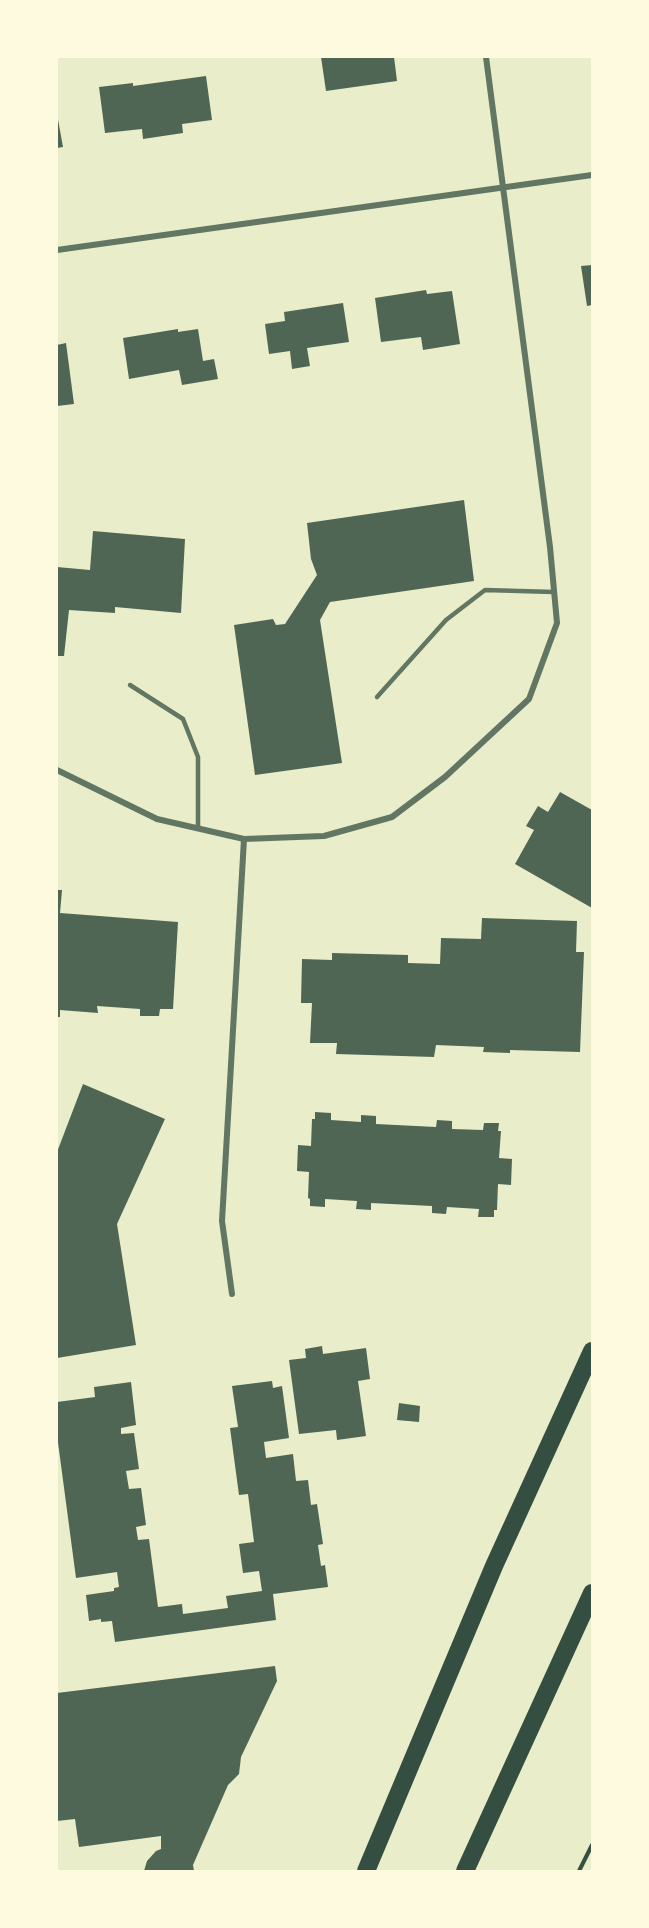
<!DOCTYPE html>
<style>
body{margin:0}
#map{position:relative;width:649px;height:1928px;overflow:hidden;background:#e9edc9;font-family:Arial,sans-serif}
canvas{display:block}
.frame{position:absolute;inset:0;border:58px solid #fefae0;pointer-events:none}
</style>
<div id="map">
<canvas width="649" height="1928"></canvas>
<div class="frame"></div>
</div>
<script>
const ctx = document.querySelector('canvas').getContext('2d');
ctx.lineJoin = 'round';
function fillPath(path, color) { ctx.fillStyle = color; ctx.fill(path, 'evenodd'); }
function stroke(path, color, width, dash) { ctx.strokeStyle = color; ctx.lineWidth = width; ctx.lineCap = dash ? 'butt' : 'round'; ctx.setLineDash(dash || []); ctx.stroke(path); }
const building = new Path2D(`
 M 321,57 L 394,57 L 397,81 L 326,91 Z
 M 206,76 L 212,120 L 182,124 L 183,133 L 143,139 L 142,129 L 105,133 L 99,87 L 133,83 L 133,86 Z
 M 57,114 L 63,147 L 57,148 Z
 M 592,265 L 592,305 L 587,306 L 581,266 Z
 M 426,290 L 427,294 L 452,291 L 460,344 L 423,350 L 421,337 L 381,342 L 375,298 Z
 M 343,303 L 349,342 L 307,348 L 310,366 L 292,369 L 290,351 L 269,354 L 265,324 L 285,321 L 284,312 Z
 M 178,329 L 178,332 L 198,329 L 203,361 L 214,359 L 218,379 L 182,385 L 179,370 L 129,379 L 123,338 Z
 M 66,343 L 74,404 L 57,406 L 57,345 Z
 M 464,500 L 474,581 L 330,602 L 320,620 L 342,763 L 255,775 L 234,625 L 273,619 L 276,625 L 285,624 L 317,575 L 311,559 L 307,523 Z
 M 93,531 L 185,539 L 181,613 L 115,607 L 115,613 L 69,610 L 64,656 L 57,656 L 57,567 L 90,570 Z
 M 560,792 L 592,810 L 592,908 L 515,864 L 534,830 L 526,826 L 538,806 L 548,812 Z
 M 57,890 L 62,890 L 60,913 L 178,922 L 173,1009 L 160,1009 L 159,1016 L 140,1016 L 140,1009 L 97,1006 L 98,1013 L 60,1010 L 60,1017 L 57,1017 Z
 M 482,918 L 577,921 L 576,952 L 584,952 L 580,1052 L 510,1050 L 510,1053 L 483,1052 L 484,1047 L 436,1045 L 434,1057 L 336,1054 L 337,1043 L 310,1043 L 312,1003 L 301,1003 L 302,959 L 332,960 L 332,953 L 408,955 L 408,963 L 440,964 L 441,938 L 481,939 Z
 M 83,1084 L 165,1119 L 117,1224 L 136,1345 L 57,1358 L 57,1152 Z
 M 315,1112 L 331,1113 L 331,1120 L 361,1122 L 361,1115 L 376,1116 L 376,1124 L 436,1127 L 437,1120 L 452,1121 L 452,1129 L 483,1130 L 484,1123 L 499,1123 L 498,1131 L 501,1131 L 499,1158 L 512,1159 L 511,1185 L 498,1184 L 497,1210 L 494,1210 L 494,1217 L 478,1217 L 479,1209 L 447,1207 L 446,1214 L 432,1213 L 432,1206 L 371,1203 L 371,1210 L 356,1209 L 357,1201 L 325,1199 L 325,1207 L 310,1206 L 310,1199 L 308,1198 L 309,1172 L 297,1171 L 298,1145 L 311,1146 L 312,1119 L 315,1119 Z
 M 322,1346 L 323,1354 L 366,1348 L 370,1379 L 358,1381 L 366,1436 L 337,1440 L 336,1430 L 299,1434 L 289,1360 L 306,1358 L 305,1349 Z
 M 272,1381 L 273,1388 L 282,1386 L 289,1438 L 264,1442 L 266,1458 L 293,1454 L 296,1481 L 308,1480 L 311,1505 L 317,1504 L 323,1544 L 318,1545 L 321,1566 L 325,1565 L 328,1587 L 273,1594 L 276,1620 L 115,1642 L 112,1621 L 101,1622 L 101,1619 L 89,1621 L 86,1595 L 114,1591 L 114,1588 L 119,1587 L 117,1572 L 76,1578 L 57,1435 L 57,1402 L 95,1397 L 94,1387 L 131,1382 L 136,1425 L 121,1428 L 121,1434 L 134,1433 L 139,1469 L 126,1471 L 129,1489 L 141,1488 L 146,1525 L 136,1527 L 138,1540 L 149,1539 L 158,1607 L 182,1604 L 183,1614 L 228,1608 L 226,1596 L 262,1591 L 259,1571 L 243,1573 L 239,1544 L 254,1542 L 248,1494 L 239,1495 L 230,1428 L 238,1427 L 232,1386 Z
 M 399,1403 L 420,1406 L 419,1422 L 397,1420 Z
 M 275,1666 L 277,1681 L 241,1757 L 239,1774 L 228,1785 L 193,1865 L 194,1871 L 144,1871 L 147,1861 L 156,1851 L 161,1849 L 161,1836 L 79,1847 L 75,1819 L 57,1821 L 57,1693 Z`);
const path = new Path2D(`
 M 579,1871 L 592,1845`);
const service = new Path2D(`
 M 130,685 L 183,719 L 198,757 L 198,828
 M 377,697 L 446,620 L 485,590 L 554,592`);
const minor = new Path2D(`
 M 57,250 C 235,224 414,201 592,175
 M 57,770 L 157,819 L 244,839 L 324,836 L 392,817 L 445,777 L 529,699 L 557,623 L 550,547 L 486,57
 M 232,1294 L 222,1221 L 244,839`);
const motorway = new Path2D(`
 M 366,1871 L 494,1566 L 592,1351
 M 465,1871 L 592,1593`);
fillPath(building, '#4f6655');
stroke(path, '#344e41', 4);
stroke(service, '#617663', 4.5);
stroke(minor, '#617663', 6);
stroke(motorway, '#344e41', 18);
</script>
